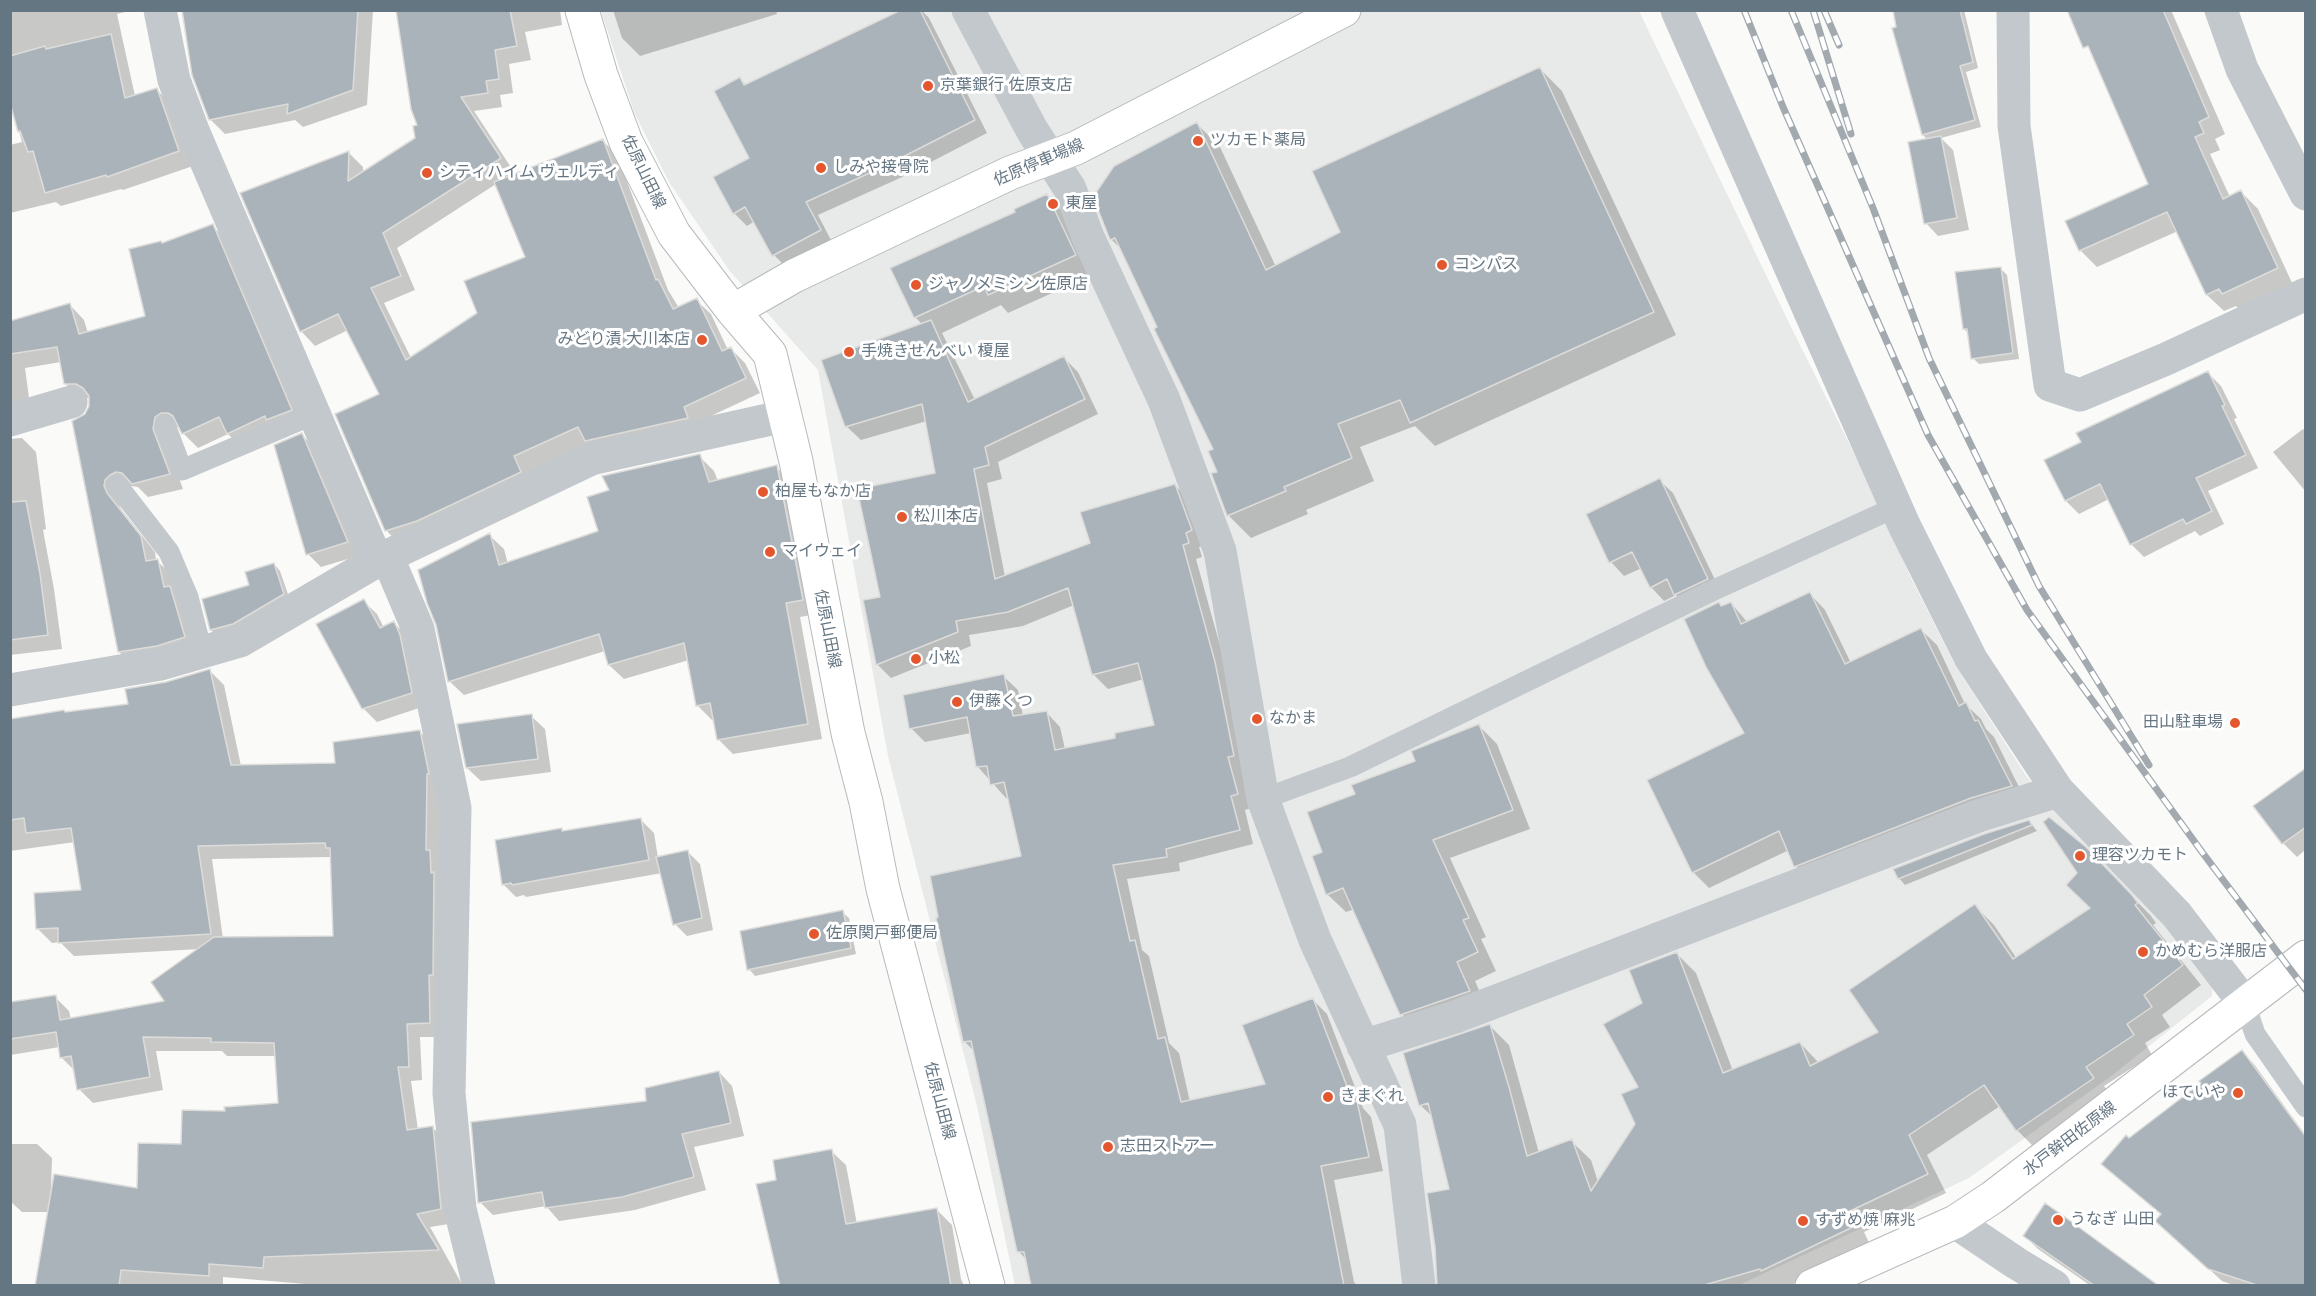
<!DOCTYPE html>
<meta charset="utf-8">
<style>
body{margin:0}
#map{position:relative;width:2316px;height:1296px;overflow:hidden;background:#fafaf8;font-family:Helvetica,sans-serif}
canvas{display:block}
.frame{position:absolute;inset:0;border:12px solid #657683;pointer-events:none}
</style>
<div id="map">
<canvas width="2316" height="1296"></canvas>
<div class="frame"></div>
</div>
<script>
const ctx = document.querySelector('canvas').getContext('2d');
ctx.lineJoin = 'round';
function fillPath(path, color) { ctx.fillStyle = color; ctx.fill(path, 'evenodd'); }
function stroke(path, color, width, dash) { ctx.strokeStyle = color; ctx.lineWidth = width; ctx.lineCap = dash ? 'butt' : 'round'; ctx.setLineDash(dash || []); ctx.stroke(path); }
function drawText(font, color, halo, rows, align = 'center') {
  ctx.font = font + ' Helvetica,"Noto Sans JP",sans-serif'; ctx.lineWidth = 6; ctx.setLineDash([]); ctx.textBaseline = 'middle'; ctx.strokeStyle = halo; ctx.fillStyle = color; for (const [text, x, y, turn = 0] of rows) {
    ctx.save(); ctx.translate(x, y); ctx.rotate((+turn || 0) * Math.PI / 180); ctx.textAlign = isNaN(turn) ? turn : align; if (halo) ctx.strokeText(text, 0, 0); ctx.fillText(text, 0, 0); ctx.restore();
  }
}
const built = new Path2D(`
 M 601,11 L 1639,11 L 1791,327 L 1876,497 L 1909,574 L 1955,665 L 2027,777 L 2056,809 L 2110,863 L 2213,981 L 2212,996 L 2110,1077 L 1969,1178 L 1739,1285 L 1015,1285 L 977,1106 L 888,756 L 818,370 L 729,270 L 669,182 L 634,112 Z`);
const shadow = new Path2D(`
 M 10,10 L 133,10 L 117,14 L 135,96 L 156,89 L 171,104 L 193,166 L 123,190 L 121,189 L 61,206 L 56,202 L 10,213 L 10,145 L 22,142 L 10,97 Z
 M 183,10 L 373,10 L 367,105 L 303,127 L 295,120 L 225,134 L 210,119 Z
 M 398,10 L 560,10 L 562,25 L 525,32 L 531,60 L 509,64 L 513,93 L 500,95 L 502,107 L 474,111 L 516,175 L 602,140 L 617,155 L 668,290 L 679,308 L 696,300 L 711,314 L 728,350 L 731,349 L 745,363 L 760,393 L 698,422 L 400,545 L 386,530 L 381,394 L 348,330 L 315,346 L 301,331 L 242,194 L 349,153 L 363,167 L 363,173 L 417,139 L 419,126 ZM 496,184 L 527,258 L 479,314 L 411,358 L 384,303 L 415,290 L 397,248 Z
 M 613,10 L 776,10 L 777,14 L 640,56 L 622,38 Z
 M 904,10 L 921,10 L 929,18 L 987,133 L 900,178 L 818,215 L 833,244 L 787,268 L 774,255 L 755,221 L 747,226 L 734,213 L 751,158 L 740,79 L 747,86 Z
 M 1894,10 L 1964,10 L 1978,68 L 1966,72 L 1981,127 L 1941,138 L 1953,150 L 1969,230 L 1938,236 L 1926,223 L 1928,140 L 1923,135 Z
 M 2080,10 L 2171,10 L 2225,134 L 2215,139 L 2220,150 L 2210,154 L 2230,197 L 2241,192 L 2258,209 L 2293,285 L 2240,310 L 2236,306 L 2224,311 L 2207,295 L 2178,231 L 2097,267 L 2080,250 L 2150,185 Z
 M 1539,68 L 1562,91 L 1676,335 L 1435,446 L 1415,426 L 1360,447 L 1374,481 L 1306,510 L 1308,514 L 1251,538 L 1228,515 L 1215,450 L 1122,250 L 1111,239 L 1197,124 L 1220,147 L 1276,267 L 1342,232 Z
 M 1047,196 L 1066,215 L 1094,274 L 1008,313 L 1001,305 L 942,333 L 975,400 L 1064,358 L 1078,372 L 1098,414 L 998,462 L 1002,479 L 987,483 L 1005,577 L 1092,544 L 1175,485 L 1189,500 L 1206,545 L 1199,547 L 1202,557 L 1196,559 L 1229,678 L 1251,808 L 1245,810 L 1253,844 L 1179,863 L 1180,871 L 1127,879 L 1142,950 L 1149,956 L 1169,1043 L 1179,1053 L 1190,1102 L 1267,1085 L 1313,1000 L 1327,1014 L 1363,1108 L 1371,1117 L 1383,1171 L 1334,1180 L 1354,1282 L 1357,1286 L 1120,1286 L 1027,1260 L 1019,1252 L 974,1051 L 965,1042 L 1023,858 L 1009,798 L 1006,798 L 978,767 L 971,733 L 925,742 L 911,728 L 1003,676 L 1018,690 L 1023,716 L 1046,712 L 1060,727 L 1065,749 L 1117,739 L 1156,726 L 1144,679 L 1108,689 L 1093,674 L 1074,605 L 1023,626 L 969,635 L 971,646 L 891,678 L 877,664 L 882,598 L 937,474 L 927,421 L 861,440 L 846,426 L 922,324 L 915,317 L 892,268 L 1017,213 Z
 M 212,226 L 227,240 L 305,424 L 242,448 L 228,434 L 198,448 L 183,433 L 180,427 L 176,427 L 167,445 L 183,489 L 148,497 L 138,487 L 131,486 L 118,502 L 121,509 L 155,552 L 156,560 L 172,575 L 199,652 L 134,666 L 119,652 L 86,416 L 91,406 L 91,398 L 80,398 L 66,384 L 61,362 L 25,368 L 31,413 L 10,422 L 10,322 L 70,305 L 84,320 L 88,333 L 146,317 L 162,244 Z
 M 2000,268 L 2007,275 L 2019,359 L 1979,364 L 1973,358 L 1970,335 L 1964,329 Z
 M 2208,373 L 2221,386 L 2237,418 L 2234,419 L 2258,468 L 2208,491 L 2224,524 L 2200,536 L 2195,531 L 2144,557 L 2131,544 L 2109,499 L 2079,514 L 2066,501 L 2083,443 Z
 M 2303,429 L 2306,432 L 2306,492 L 2273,452 Z
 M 302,435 L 315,448 L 361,555 L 321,567 L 308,554 Z
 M 22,438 L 36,452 L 46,529 L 43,530 L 54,589 L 62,649 L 10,655 L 10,439 Z
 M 699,456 L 714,471 L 718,481 L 776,467 L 791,482 L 817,614 L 800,617 L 822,739 L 733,754 L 718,739 L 715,720 L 712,720 L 697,705 L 689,660 L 624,679 L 609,665 L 605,651 L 464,695 L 449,681 L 489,535 L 504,549 L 508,564 L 600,532 L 611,491 Z
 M 1659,480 L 1673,493 L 1721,592 L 1689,608 L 1676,595 L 1664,601 L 1651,587 L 1642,568 L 1624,576 L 1611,562 L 1588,514 Z
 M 274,564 L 280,571 L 290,600 L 217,636 L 211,630 L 251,586 Z
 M 1810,594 L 1825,610 L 1851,663 L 1921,630 L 1937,645 L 1965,704 L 1981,719 L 1986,729 L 1994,737 L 2026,801 L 1811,881 L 1796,866 L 1789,850 L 1709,888 L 1693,872 L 1649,781 L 1747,734 L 1719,604 L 1723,607 L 1731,603 L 1748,623 Z
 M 363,601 L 377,614 L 384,628 L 394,623 L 407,636 L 425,706 L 377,722 L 363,708 Z
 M 210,671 L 224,685 L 241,766 L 336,765 L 419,731 L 433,745 L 442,787 L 444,1037 L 420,1037 L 422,1080 L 411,1081 L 418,1130 L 433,1128 L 447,1142 L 455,1223 L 430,1227 L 463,1286 L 329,1286 L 223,1277 L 223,1286 L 135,1284 L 134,1286 L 37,1286 L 49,1212 L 22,1212 L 10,1201 L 10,1144 L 37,1144 L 52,1158 L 51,1190 L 139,1190 L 183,1145 L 226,1113 L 280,1105 L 276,1056 L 227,1056 L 222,1051 L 156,1051 L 163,1090 L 93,1103 L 79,1089 L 76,1072 L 62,1058 L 60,1047 L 10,1055 L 10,1004 L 55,997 L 69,1011 L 71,1020 L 167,1002 L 200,949 L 74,956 L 60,942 L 52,943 L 38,929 L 83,891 L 75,842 L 10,851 L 10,721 L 130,705 L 166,684 ZM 332,857 L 335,938 L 223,939 L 212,859 Z
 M 531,716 L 545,729 L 551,772 L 481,781 L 467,768 Z
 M 1479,726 L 1497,744 L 1530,829 L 1450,858 L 1486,937 L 1481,939 L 1496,971 L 1475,981 L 1488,1010 L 1420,1032 L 1402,1014 L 1355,909 L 1346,912 L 1327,894 L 1324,853 L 1357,795 Z
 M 2306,772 L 2306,854 L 2304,851 L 2297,857 L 2283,843 Z
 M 641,820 L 654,833 L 658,858 L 688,852 L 700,864 L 713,930 L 687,936 L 675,924 L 662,873 L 526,897 L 524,895 L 516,897 L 503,884 L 561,829 L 564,833 Z
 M 2029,821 L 2037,831 L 1905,885 L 1899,878 Z
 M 2105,868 L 2151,916 L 2156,923 L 2153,925 L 2201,985 L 2162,1015 L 2170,1027 L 2145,1043 L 2152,1055 L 2104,1086 L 2112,1098 L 2036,1149 L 2017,1130 L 2000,1106 L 1927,1155 L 1946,1193 L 1864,1232 L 1871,1247 L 1789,1286 L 1439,1286 L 1451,1191 L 1433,1117 L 1420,1105 L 1489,1025 L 1509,1045 L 1539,1153 L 1571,1141 L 1591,1160 L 1598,1182 L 1637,1124 L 1644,1003 L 1677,954 L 1696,973 L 1733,1071 L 1800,1043 L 1819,1063 L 1880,1033 L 1975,906 L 1994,925 L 2017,959 L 2092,908 Z
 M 842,912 L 849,918 L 856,954 L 755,976 L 749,969 Z
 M 2242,1052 L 2254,1064 L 2306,1136 L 2306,1286 L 2236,1286 L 2222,1281 L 2170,1233 L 2162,1215 L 2115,1176 L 2129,1140 Z
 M 719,1072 L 732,1086 L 744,1136 L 694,1147 L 706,1190 L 635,1210 L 559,1221 L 546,1206 L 493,1215 L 480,1202 L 648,1102 Z
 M 831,1151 L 846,1165 L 857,1224 L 937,1210 L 952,1225 L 961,1279 L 964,1286 L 781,1286 L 778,1181 Z
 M 2024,1235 L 2157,1286 L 2091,1286 L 2038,1249 Z`);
const building = new Path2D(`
 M 182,10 L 358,10 L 353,90 L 287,114 L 288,104 L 209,120 L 192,75 Z
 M 396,10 L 510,10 L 517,46 L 495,50 L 499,79 L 486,81 L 488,93 L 461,97 L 501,158 L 383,233 L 401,276 L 371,288 L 406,360 L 477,313 L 464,281 L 525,257 L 494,182 L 603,139 L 656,280 L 658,279 L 673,309 L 697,298 L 722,351 L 731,347 L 746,378 L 684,407 L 688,418 L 585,441 L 578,427 L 514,456 L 521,472 L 417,521 L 385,531 L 335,414 L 379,394 L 338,314 L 300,332 L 240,193 L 349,151 L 348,181 L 415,138 L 413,126 L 417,125 L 411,109 Z
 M 901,10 L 920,10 L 975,120 L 887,165 L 806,202 L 821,230 L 772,256 L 745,207 L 733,214 L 713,177 L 749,158 L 714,91 L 740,77 L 744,85 Z
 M 1893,10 L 1960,10 L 1973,62 L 1960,66 L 1975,120 L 1922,135 L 1892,28 L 1896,27 Z
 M 2067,10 L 2163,10 L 2209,117 L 2199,122 L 2204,133 L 2195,137 L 2223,199 L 2241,190 L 2278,268 L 2222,294 L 2219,289 L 2206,295 L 2167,212 L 2079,251 L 2065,221 L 2148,184 L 2088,46 L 2083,48 Z
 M 111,34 L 125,98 L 157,88 L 179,151 L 107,177 L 106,175 L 45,193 L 33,151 L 28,152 L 20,131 L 18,132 L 10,103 L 10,56 L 45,46 L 46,49 Z
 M 1540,67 L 1654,312 L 1410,423 L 1400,400 L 1338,424 L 1352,458 L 1284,487 L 1286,491 L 1227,516 L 1211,473 L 1217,472 L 1208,451 L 1213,449 L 1154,329 L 1157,327 L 1115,238 L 1110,240 L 1093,197 L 1114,166 L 1197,122 L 1266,270 L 1340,232 L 1312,171 Z
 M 1941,136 L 1957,218 L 1924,224 L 1908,142 Z
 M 1047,194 L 1076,255 L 988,295 L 984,286 L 914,318 L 890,268 L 1015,212 L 1014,209 Z
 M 213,224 L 292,410 L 266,420 L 265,416 L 227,434 L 219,417 L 182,434 L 173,416 L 168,413 L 161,413 L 155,417 L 153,429 L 170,474 L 132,484 L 122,473 L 116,472 L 110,475 L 105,480 L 104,486 L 107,493 L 141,536 L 146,561 L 158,559 L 164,587 L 170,586 L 185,637 L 157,646 L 118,652 L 72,421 L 85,414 L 89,406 L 89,396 L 83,388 L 76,384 L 64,384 L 57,347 L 10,354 L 10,321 L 70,303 L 79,334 L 145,316 L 129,249 L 161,241 L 162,243 Z
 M 2001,267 L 2013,353 L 1971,359 L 1967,329 L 1963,329 L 1955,272 Z
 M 931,320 L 968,402 L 1064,356 L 1085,399 L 985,447 L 989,465 L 974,469 L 995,579 L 1090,543 L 1080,512 L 1175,484 L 1192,530 L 1186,533 L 1189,543 L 1183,545 L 1215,662 L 1234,756 L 1228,757 L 1238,794 L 1231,796 L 1240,830 L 1166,849 L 1167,857 L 1113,865 L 1130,941 L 1135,940 L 1158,1039 L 1165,1037 L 1181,1102 L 1265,1084 L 1242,1025 L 1313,998 L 1353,1102 L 1357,1101 L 1369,1157 L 1321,1166 L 1344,1286 L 1031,1286 L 1024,1252 L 1017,1252 L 971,1041 L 963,1042 L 936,918 L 938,917 L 930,876 L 1021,856 L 1004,782 L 990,785 L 987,766 L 976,767 L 967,717 L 909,729 L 903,695 L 1004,674 L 1013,716 L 1047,711 L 1055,750 L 1115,738 L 1115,733 L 1154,725 L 1138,663 L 1092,675 L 1068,588 L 1008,612 L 956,621 L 958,632 L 876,665 L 863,600 L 880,597 L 857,489 L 935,473 L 922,404 L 845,427 L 821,360 Z
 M 2208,371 L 2225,405 L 2222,406 L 2246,455 L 2196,478 L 2212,511 L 2186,524 L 2183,519 L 2130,545 L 2100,484 L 2065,501 L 2044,460 L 2081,442 L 2076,433 Z
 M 302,433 L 348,542 L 306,555 L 274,445 Z
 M 700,454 L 709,482 L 777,465 L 803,600 L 786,603 L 808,724 L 717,740 L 710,703 L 696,706 L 684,643 L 608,665 L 599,634 L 448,682 L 436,625 L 427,603 L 418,570 L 490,533 L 499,565 L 598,531 L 587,497 L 609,490 L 602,476 Z
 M 1660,478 L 1708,579 L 1674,595 L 1667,579 L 1650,588 L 1632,552 L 1609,563 L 1586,514 Z
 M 26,501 L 40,574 L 48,635 L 10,640 L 10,502 Z
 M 274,563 L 284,594 L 233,624 L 210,630 L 202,599 L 249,585 L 245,572 Z
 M 1810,592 L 1845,664 L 1921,628 L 1959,706 L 1966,702 L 1975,721 L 1978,720 L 2012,786 L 1971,798 L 1794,867 L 1779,831 L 1692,873 L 1647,780 L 1744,733 L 1706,667 L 1684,619 L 1719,602 L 1721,606 L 1731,602 L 1741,624 Z
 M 364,599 L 380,628 L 394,621 L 400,635 L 412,693 L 362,709 L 316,624 Z
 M 210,669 L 231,765 L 335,763 L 333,742 L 420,730 L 429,774 L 427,774 L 426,850 L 430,850 L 431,873 L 434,872 L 433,975 L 429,975 L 430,1023 L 407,1024 L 409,1067 L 398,1067 L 407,1130 L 433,1126 L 441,1209 L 417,1214 L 439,1250 L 264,1257 L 263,1268 L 209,1264 L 209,1276 L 121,1270 L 119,1286 L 35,1286 L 54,1174 L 137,1188 L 138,1143 L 181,1144 L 182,1110 L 225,1111 L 224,1107 L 278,1103 L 274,1043 L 211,1042 L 211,1038 L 143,1037 L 150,1077 L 77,1090 L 71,1056 L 60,1058 L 56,1032 L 10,1039 L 10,1002 L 56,995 L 60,1020 L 164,1001 L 151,982 L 214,937 L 333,936 L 330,848 L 326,848 L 325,843 L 198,846 L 211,934 L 58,943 L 58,928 L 36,929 L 34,893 L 81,890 L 71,828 L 26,833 L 24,818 L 10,820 L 10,719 L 64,710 L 65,712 L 128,704 L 125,689 L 166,682 Z
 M 532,714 L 538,759 L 466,768 L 457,724 Z
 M 1479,724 L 1513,810 L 1433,840 L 1469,918 L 1463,920 L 1478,952 L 1457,962 L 1470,991 L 1400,1015 L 1343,888 L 1326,895 L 1312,856 L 1322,852 L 1307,812 L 1355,794 L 1351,785 L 1415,761 L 1411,751 Z
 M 2306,768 L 2306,827 L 2282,844 L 2253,806 Z
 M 2049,817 L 2086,847 L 2132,895 L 2138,903 L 2135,905 L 2183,965 L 2144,995 L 2152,1007 L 2127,1024 L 2134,1035 L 2086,1067 L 2094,1078 L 2016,1131 L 1984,1085 L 1909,1135 L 1928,1174 L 1846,1213 L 1853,1227 L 1761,1271 L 1760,1269 L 1701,1286 L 1437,1286 L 1435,1247 L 1427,1193 L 1449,1189 L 1428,1103 L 1419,1106 L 1403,1053 L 1490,1024 L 1509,1087 L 1527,1156 L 1572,1139 L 1591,1191 L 1635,1124 L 1621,1094 L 1638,1087 L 1603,1024 L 1642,1003 L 1629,970 L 1677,952 L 1723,1073 L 1800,1042 L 1810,1066 L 1878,1032 L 1849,990 L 1975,904 L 2013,959 L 2090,908 L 2066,885 L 2077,873 L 2043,822 Z
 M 641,818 L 649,860 L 512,885 L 511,883 L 502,885 L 495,840 L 562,828 L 562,831 Z
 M 2029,820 L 2032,825 L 1898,879 L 1893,869 L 1984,834 Z
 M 688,850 L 702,918 L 673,925 L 656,857 Z
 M 843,910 L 851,948 L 747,970 L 740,931 Z
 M 2242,1050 L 2306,1137 L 2306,1286 L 2260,1286 L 2208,1269 L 2155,1221 L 2161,1214 L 2101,1164 L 2126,1135 L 2129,1138 L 2201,1083 L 2199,1081 Z
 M 719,1071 L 731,1123 L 682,1134 L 694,1177 L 622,1197 L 545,1208 L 542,1192 L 478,1203 L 471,1122 L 646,1101 L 645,1088 Z
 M 832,1149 L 846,1224 L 937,1208 L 951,1286 L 780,1286 L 756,1184 L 776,1180 L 773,1160 Z
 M 2045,1203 L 2069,1220 L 2159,1286 L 2095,1286 L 2023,1236 Z`);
const lane = new Path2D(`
 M 165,425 L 182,470 L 314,414
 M 117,485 L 169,552 L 188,597 L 202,652
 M 1263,799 L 1350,767 L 1714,590 L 1896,507
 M 2245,1004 L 2255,1034 L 2306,1107`);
const street = new Path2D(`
 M 160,10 L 174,80 L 194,133 L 377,561
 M 968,10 L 1032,130 L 1070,189 L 1088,237 L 1164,400 L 1220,551 L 1263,799 L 1315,940 L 1400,1125 L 1419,1286
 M 1677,10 L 1904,525 L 1971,659 L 2058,791 L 2177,915 L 2245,1004
 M 2013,10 L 2014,126 L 2050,385 L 2080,395 L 2166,359 L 2306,294
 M 2221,10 L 2242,69 L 2306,194
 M 10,420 L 71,402
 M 387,556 L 418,629 L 455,808 L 449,1093 L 460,1209 L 479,1286
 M 10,690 L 161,664 L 240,641 L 377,561 L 591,459 L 785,416
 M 1363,1046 L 1455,1017 L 1978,816 L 2058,791
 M 1955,1222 L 2016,1263 L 2054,1286`);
const primary = new Path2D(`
 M 582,10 L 601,75 L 626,142 L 674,234 L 733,311 L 770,354 L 796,461 L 848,733 L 866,802 L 883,889 L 988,1286
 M 733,311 L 794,276 L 1010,173 L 1076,148 L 1344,10
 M 1812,1286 L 1955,1222 L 1993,1197 L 2306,957`);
const rail = new Path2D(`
 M 1744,10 L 1783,107 L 1928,435 L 2027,610 L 2202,852 L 2306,990
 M 1791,10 L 1873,208 L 1929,358 L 2039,586 L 2149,765
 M 1813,10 L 1851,134
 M 1824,10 L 1839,45`);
const markers = [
 [928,86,6,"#e4572e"],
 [1198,141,6,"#e4572e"],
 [821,168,6,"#e4572e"],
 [427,173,6,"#e4572e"],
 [1053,204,6,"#e4572e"],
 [1442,265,6,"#e4572e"],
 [916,285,6,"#e4572e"],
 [702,340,6,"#e4572e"],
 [849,352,6,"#e4572e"],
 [763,492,6,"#e4572e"],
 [902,517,6,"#e4572e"],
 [770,552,6,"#e4572e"],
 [916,659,6,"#e4572e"],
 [957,702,6,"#e4572e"],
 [1257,719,6,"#e4572e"],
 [2235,723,6,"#e4572e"],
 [2080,856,6,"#e4572e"],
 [814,934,6,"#e4572e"],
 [2143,952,6,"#e4572e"],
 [2238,1093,6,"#e4572e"],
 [1328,1097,6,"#e4572e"],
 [1108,1147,6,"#e4572e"],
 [2058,1220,6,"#e4572e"],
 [1803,1221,6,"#e4572e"]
];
const poiNames = [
 ["京葉銀行 佐原支店",940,86],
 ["ツカモト薬局",1210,141],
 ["しみや接骨院",833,168],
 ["シティハイム ヴェルディ",439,173],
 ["東屋",1065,204],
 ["コンパス",1454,265],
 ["ジャノメミシン佐原店",928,285],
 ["みどり漬 大川本店",690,340,"right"],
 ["手焼きせんべい 榎屋",861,352],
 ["柏屋もなか店",775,492],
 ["松川本店",914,517],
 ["マイウェイ",782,552],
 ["小松",928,659],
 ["伊藤くつ",969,702],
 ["なかま",1269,719],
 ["田山駐車場",2223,723,"right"],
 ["理容ツカモト",2092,856],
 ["佐原関戸郵便局",826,934],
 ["かめむら洋服店",2155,952],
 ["ほていや",2226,1093,"right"],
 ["きまぐれ",1340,1097],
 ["志田ストアー",1120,1147],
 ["うなぎ 山田",2070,1220],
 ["すずめ焼 麻兆",1815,1221]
];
const streetNames = [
 ["佐原停車場線",1039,163,-23],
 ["佐原山田線",643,172,64],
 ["佐原山田線",827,629,79],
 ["佐原山田線",939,1101,75],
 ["水戸鉾田佐原線",2070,1139,-37]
];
fillPath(built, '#e8e9e9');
fillPath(shadow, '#0003');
fillPath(building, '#aab3b9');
stroke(building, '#dcdcda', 1.5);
stroke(primary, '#b5babe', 35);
stroke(lane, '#c3c8cc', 21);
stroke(street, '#c3c8cc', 33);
stroke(primary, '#fff', 33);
stroke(rail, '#a2aab0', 7);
stroke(rail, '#fff', 4.5, [14]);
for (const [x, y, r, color] of markers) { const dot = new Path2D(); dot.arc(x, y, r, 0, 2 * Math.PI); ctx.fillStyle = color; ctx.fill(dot); stroke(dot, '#fff', 2); }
drawText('16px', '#657683', '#fff', poiNames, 'left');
drawText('16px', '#657683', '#fff', streetNames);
</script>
